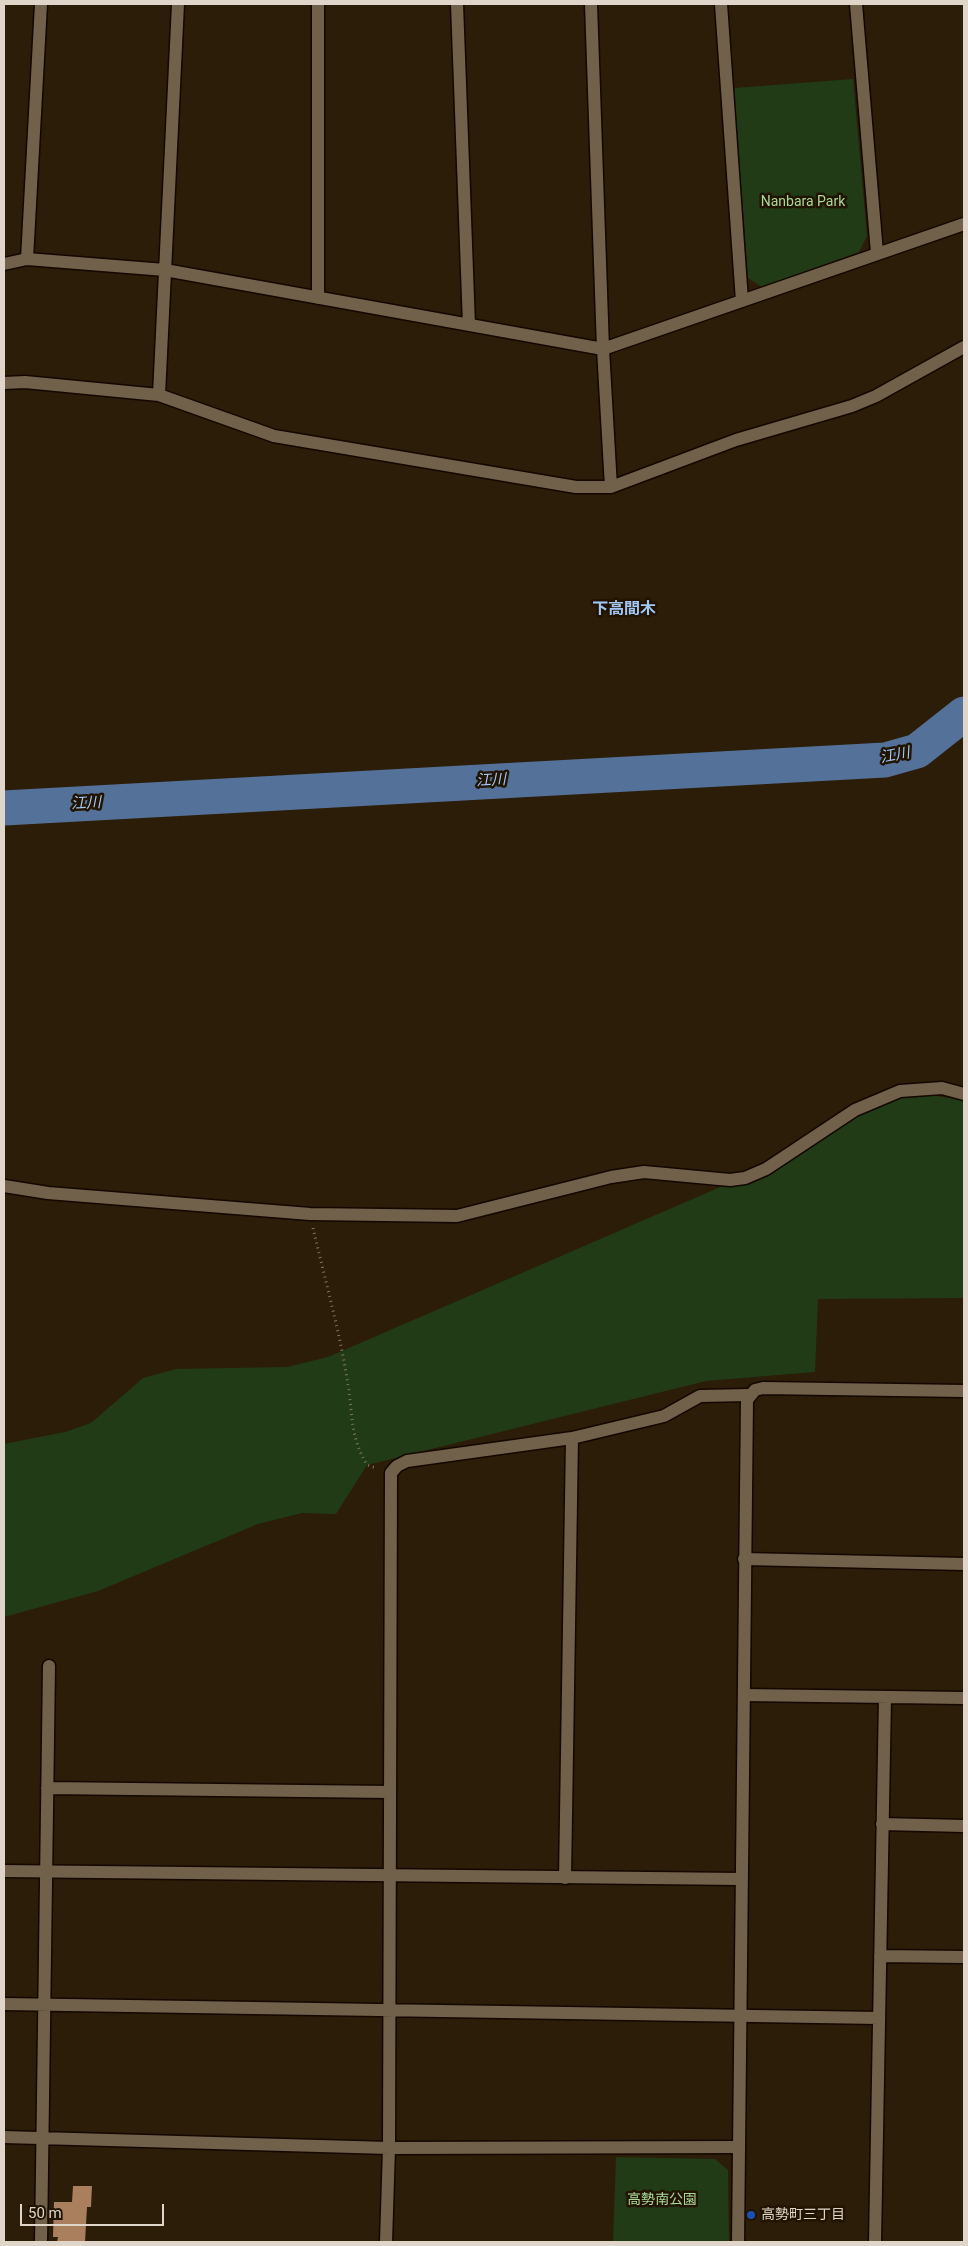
<!DOCTYPE html>
<meta charset="utf-8">
<style>
body{margin:0}
#map{position:relative;width:968px;height:2246px;overflow:hidden;background:#2b1d08;font-family:Roboto,sans-serif}
canvas{display:block}
.frame{position:absolute;inset:0;border:5px solid #dfd6c9;pointer-events:none}
.scale{position:absolute;left:20px;top:2204px;width:144px;height:22px;box-sizing:border-box;border:2px solid #dfd6c9;border-top:0;padding-left:6px;font-size:15px;line-height:18px;white-space:nowrap;color:#dfd6c9;-webkit-text-stroke:4px #211401;paint-order:stroke}
</style>
<div id="map">
<canvas width="968" height="2246"></canvas>
<div class="frame"></div>
<div class="scale">50 m</div>
</div>
<script>
const ctx = document.querySelector('canvas').getContext('2d');
ctx.lineJoin = 'round';
function fillPath(path, color) { ctx.fillStyle = color; ctx.fill(path, 'evenodd'); }
function stroke(path, color, width, dash) { ctx.strokeStyle = color; ctx.lineWidth = width; ctx.lineCap = dash ? 'butt' : 'round'; ctx.setLineDash(dash || []); ctx.stroke(path); }
function drawText(font, color, halo, rows, align = 'center') {
  ctx.font = font + ' Roboto,"Noto Sans JP",sans-serif'; ctx.lineWidth = 5; ctx.setLineDash([]); ctx.textBaseline = 'middle'; ctx.strokeStyle = halo; ctx.fillStyle = color; for (const [text, x, y, turn = 0] of rows) {
    ctx.save(); ctx.translate(x, y); ctx.rotate((+turn || 0) * Math.PI / 180); ctx.textAlign = isNaN(turn) ? turn : align; if (halo) ctx.strokeText(text, 0, 0); ctx.fillText(text, 0, 0); ctx.restore();
  }
}
const green = new Path2D(`
 M 853,79 L 867,236 L 859,252 L 762,287 L 748,278 L 734,88 Z
 M 900,1091 L 964,1100 L 964,1298 L 818,1299 L 815,1372 L 706,1381 L 367,1465 L 336,1514 L 302,1513 L 258,1524 L 98,1591 L 4,1617 L 4,1444 L 65,1432 L 91,1423 L 143,1378 L 176,1369 L 287,1367 L 328,1357 L 718,1188 Z
 M 616,2157 L 715,2159 L 728,2170 L 729,2242 L 613,2242 Z`);
const river = new Path2D(`
 M 4,808 L 885,760 L 917,751 L 964,714`);
const building = new Path2D(`
 M 73,2186 L 92,2186 L 91,2207 L 87,2207 L 85,2242 L 57,2242 L 58,2237 L 53,2237 L 54,2202 L 72,2202 Z`);
const path = new Path2D(`
 M 313,1228 C 325,1280 340,1332 348,1385 C 353,1416 350,1436 367,1465 L 376,1468`);
const street = new Path2D(`
 M 457,4 L 469,325
 M 591,4 L 603,349 L 611,487
 M 721,4 L 742,301
 M 856,4 L 877,253
 M 27,259 L 41,4
 M 4,264 L 27,259 L 165,270 L 603,349 L 964,224
 M 318,298 L 318,4
 M 4,383 L 25,382 L 159,395 L 274,436 L 576,487 L 611,487 L 736,440 L 852,406 L 876,396 L 964,347
 M 159,395 L 178,4
 M 4,1186 L 48,1193 L 310,1214 L 457,1216 L 611,1177 L 644,1172 L 730,1180 L 745,1178 L 766,1169 L 855,1110 L 900,1091 L 942,1088 L 964,1094
 M 744,1559 L 964,1564
 M 744,1695 L 964,1698
 M 47,1788 L 390,1792
 M 882,1824 L 964,1826
 M 565,1878 L 572,1438
 M 880,1956 L 964,1957
 M 4,2004 L 879,2018
 M 4,2137 L 389,2148 L 739,2147
 M 41,2242 L 49,1666
 M 386,2242 L 389,2148 L 391,1473 L 397,1466 L 407,1461 L 572,1438 L 664,1416 L 700,1396 L 749,1395
 M 875,2242 L 885,1697`);
const secondary = new Path2D(`
 M 4,1871 L 741,1879
 M 738,2242 L 747,1400 L 755,1390 L 763,1388 L 964,1391`);
const markers = [
 [751,2215,5,"#1a4fb4"]
];
const parkNames = [
 ["Nanbara Park",803,202],
 ["高勢南公園",662,2200]
];
const poiNames = [
 ["高勢町三丁目",761,2215]
];
const waterNames = [
 ["江川",895,756,-11],
 ["江川",491,781,-3],
 ["江川",86,804,-3]
];
const quarterNames = [
 ["下高間木",624,610]
];
fillPath(green, '#213b17');
stroke(river, '#547199', 35);
fillPath(building, '#aa7f5e');
stroke(street, '#130700', 15);
stroke(secondary, '#130700', 15);
stroke(path, '#817564', 3, [1, 4]);
stroke(street, '#71614a', 12);
stroke(secondary, '#71614a', 12);
for (const [x, y, r, color] of markers) { const dot = new Path2D(); dot.arc(x, y, r, 0, 2 * Math.PI); ctx.fillStyle = color; ctx.fill(dot); stroke(dot, '#211401', 2); }
drawText('14px', '#aada99', '#211401', parkNames);
drawText('14px', '#dfd6c9', '#211401', poiNames, 'left');
drawText('italic 15px', '#a4c9fb', '#211401', waterNames);
drawText('bold 16px', '#a1c6f7', '#211401', quarterNames);
</script>
